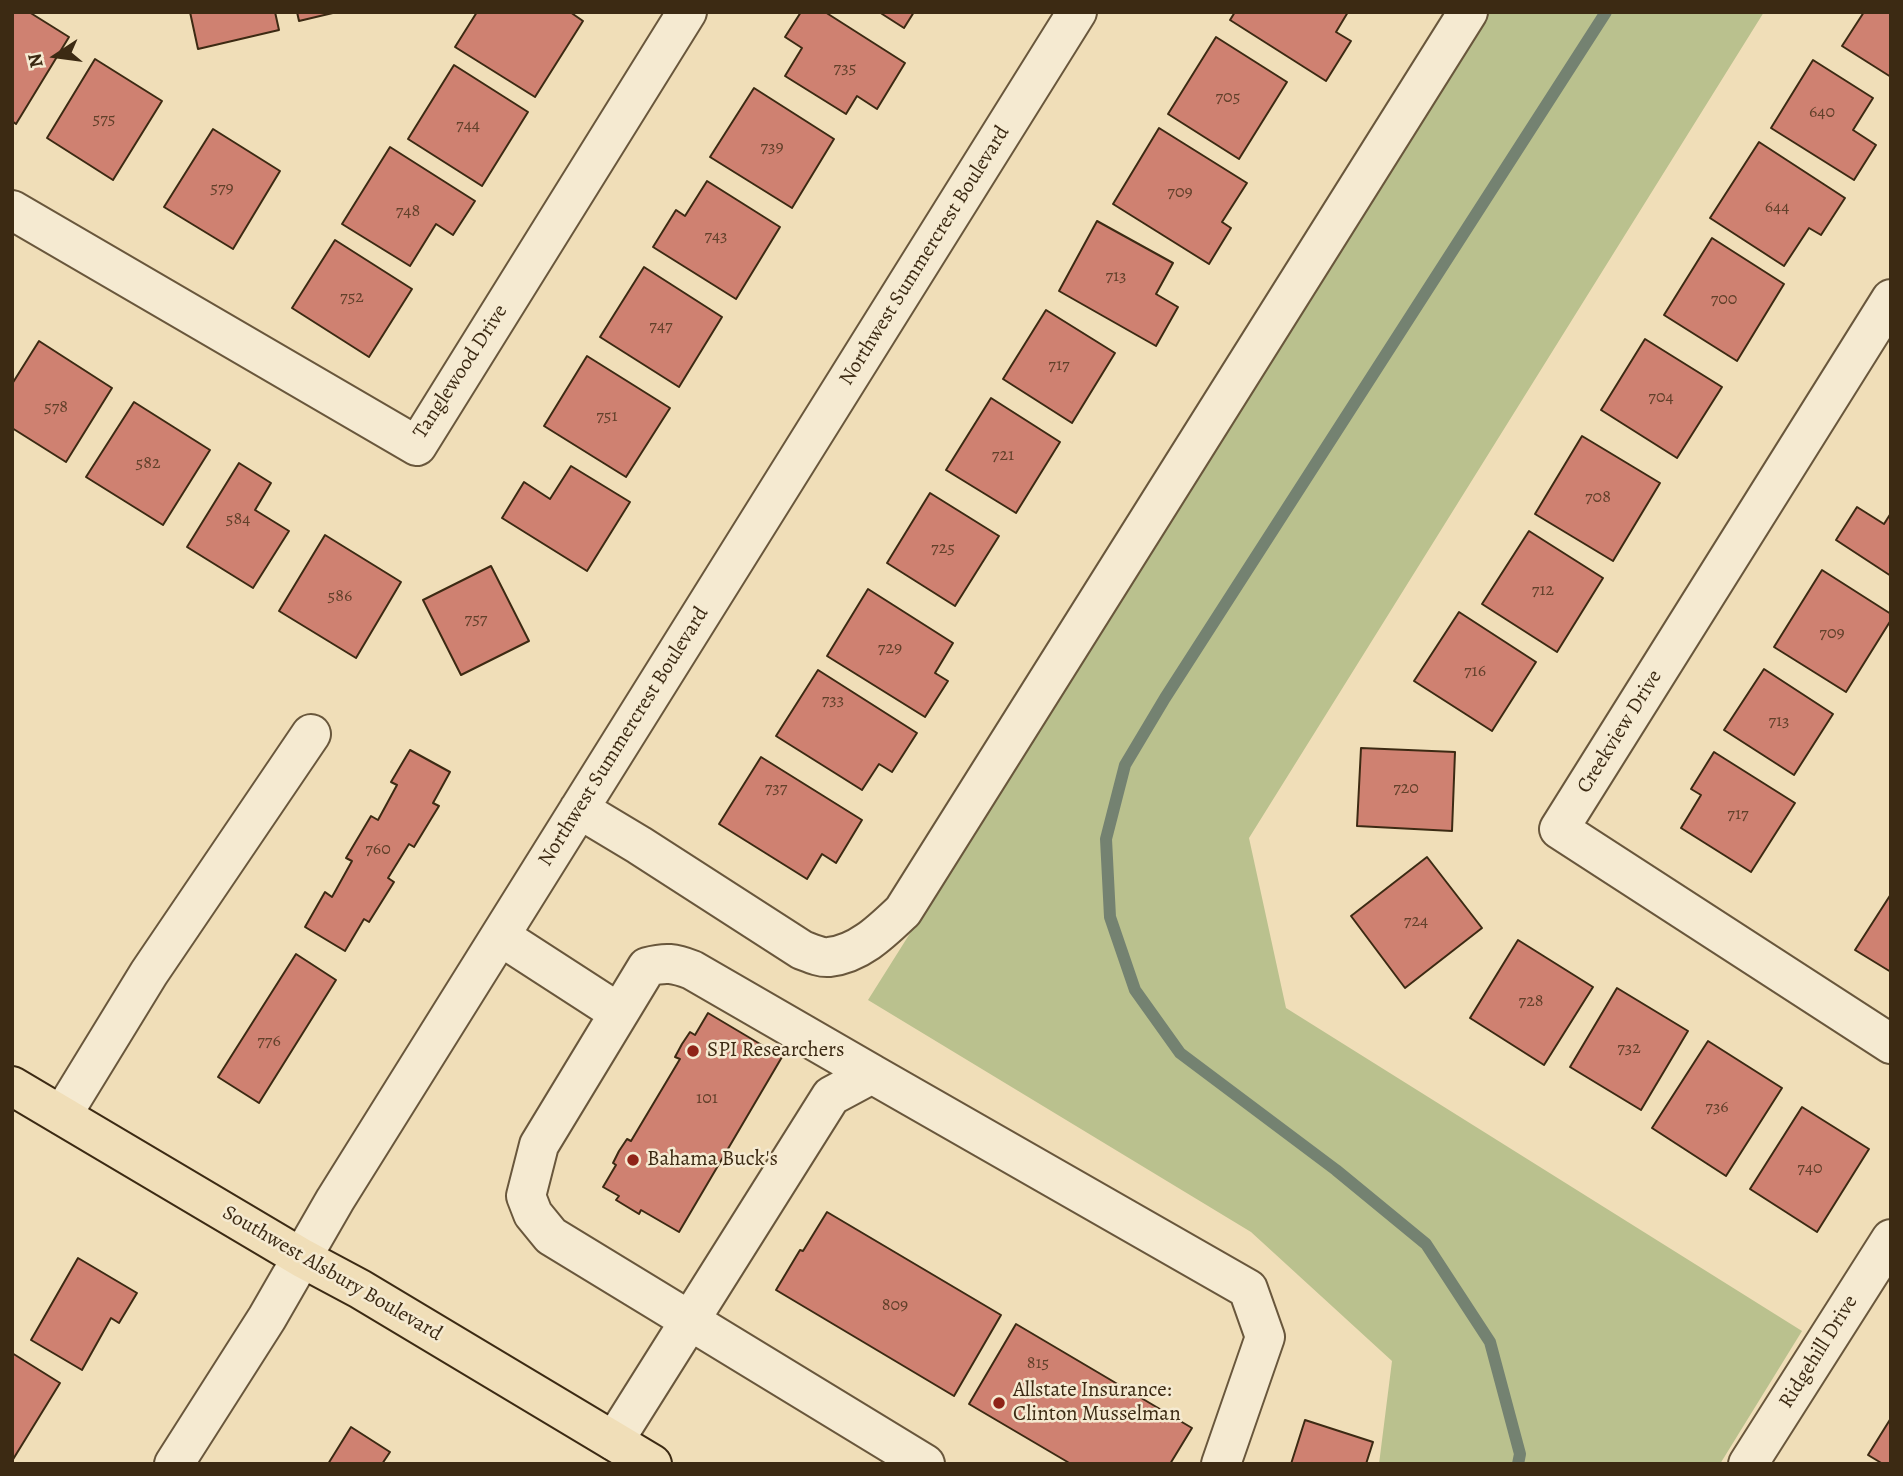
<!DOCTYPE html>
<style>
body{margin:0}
#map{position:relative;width:1903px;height:1476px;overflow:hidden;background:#f0deb8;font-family:Alegreya,serif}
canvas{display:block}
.frame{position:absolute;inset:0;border:14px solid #3c2a13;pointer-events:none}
.north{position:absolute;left:21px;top:21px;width:70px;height:70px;-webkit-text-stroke:5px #f5ead1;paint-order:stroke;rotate:257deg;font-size:19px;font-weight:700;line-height:28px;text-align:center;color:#3c2a13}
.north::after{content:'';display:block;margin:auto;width:24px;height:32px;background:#3c2a13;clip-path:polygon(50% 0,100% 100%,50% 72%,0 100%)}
</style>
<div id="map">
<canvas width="1903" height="1476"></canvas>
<div class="frame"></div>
<div class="north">N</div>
</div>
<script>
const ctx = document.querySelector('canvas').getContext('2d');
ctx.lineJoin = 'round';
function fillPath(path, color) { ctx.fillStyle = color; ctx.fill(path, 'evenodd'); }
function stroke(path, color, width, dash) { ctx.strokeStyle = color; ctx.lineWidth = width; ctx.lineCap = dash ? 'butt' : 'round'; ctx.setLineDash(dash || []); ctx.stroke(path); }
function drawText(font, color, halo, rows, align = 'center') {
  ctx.font = font + ' Alegreya,serif'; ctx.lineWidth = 5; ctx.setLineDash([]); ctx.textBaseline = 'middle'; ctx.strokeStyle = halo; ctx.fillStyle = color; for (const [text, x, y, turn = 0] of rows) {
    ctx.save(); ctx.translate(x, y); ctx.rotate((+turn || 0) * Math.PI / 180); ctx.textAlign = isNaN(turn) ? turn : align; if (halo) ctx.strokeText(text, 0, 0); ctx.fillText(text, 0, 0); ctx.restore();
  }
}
const green = new Path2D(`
 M 1490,12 L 1764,12 L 1249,838 L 1286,1008 L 1802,1331 L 1720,1464 L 1379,1464 L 1392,1361 L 1251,1232 L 868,1000 Z`);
const stream = new Path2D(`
 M 1518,1464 L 1520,1454 L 1490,1342 L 1426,1244 L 1336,1170 L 1180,1053 L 1135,990 L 1110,917 L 1106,839 L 1125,765 L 1165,698 L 1606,12`);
const building = new Path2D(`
 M 12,12 L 29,12 L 69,37 L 16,124 L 12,121 Z
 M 190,12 L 275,12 L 279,30 L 198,49 Z
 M 297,12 L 337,12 L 299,21 Z
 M 477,12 L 570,12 L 583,21 L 535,97 L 455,47 Z
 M 801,12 L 825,12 L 905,63 L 877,109 L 857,96 L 846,114 L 785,76 L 802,48 L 785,37 Z
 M 879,12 L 914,12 L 904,28 Z
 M 1235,12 L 1348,12 L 1336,32 L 1351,41 L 1326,81 L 1230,20 Z
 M 1864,12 L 1891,12 L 1891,77 L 1842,46 Z
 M 1216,37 L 1287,82 L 1239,159 L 1168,114 Z
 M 95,59 L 162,101 L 113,180 L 47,138 Z
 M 1813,60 L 1873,98 L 1853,130 L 1876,145 L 1854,180 L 1771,128 Z
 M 454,65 L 528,112 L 482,186 L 408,139 Z
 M 754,88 L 834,139 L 792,208 L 710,157 Z
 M 1159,128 L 1247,183 L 1222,222 L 1231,228 L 1209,264 L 1113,204 Z
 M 213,129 L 280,171 L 233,249 L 164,207 Z
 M 1759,142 L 1845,198 L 1821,235 L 1809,228 L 1784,266 L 1710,218 Z
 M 390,147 L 475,201 L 453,235 L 436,224 L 410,266 L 342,224 Z
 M 707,181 L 780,227 L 736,299 L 653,247 L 676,210 L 685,216 Z
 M 1097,221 L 1173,263 L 1156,294 L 1178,307 L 1156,346 L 1059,291 Z
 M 1712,238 L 1784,284 L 1737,361 L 1664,315 Z
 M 335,240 L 412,289 L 369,357 L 292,308 Z
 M 644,267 L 722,317 L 679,387 L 600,337 Z
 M 1046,310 L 1115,353 L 1072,423 L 1003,379 Z
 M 1645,339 L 1722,387 L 1677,458 L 1601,410 Z
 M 39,341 L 112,388 L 66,462 L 12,428 L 12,384 Z
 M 587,356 L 670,408 L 626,477 L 544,426 Z
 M 991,398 L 1060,442 L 1016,513 L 946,470 Z
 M 134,402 L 210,450 L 163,525 L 86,477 Z
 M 1582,436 L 1660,483 L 1613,561 L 1535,514 Z
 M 239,463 L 271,483 L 255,510 L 289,531 L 253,588 L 187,547 Z
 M 571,466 L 630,502 L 587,571 L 502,518 L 524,482 L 550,499 Z
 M 930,493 L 999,536 L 955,606 L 887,563 Z
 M 1857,507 L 1884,524 L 1891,513 L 1891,576 L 1836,540 Z
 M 1529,531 L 1603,578 L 1557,652 L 1482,604 Z
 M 325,535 L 401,582 L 356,658 L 279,611 Z
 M 491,566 L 529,641 L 461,675 L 423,600 Z
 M 1822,570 L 1891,614 L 1891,620 L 1846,692 L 1774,647 Z
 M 868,589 L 953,643 L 935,673 L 948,681 L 925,717 L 827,656 Z
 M 1459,612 L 1536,662 L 1492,731 L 1414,681 Z
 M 1764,669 L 1833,714 L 1794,775 L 1724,730 Z
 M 818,670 L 917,733 L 892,772 L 879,764 L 862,790 L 776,736 Z
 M 1361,748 L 1455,752 L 1452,831 L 1357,826 Z
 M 410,750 L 450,772 L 433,803 L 439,806 L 431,819 L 414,847 L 409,844 L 388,878 L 394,882 L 369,922 L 364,919 L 345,951 L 305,927 L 325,892 L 332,897 L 352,861 L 346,858 L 371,816 L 378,820 L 397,785 L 391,782 Z
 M 1714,752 L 1795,803 L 1751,872 L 1681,828 L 1701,795 L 1691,789 Z
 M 761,757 L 862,820 L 836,863 L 822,854 L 807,879 L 719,824 Z
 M 1427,857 L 1482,928 L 1405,988 L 1351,916 Z
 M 1891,894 L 1891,972 L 1855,950 Z
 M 1518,940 L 1593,987 L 1544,1065 L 1470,1018 Z
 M 296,954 L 336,980 L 259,1103 L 218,1077 Z
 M 1617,988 L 1688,1031 L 1641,1110 L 1570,1067 Z
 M 708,1013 L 782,1057 L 679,1232 L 641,1210 L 639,1214 L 616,1200 L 619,1196 L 603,1187 L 616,1165 L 613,1163 L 619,1151 L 627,1139 L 631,1141 L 680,1059 L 675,1057 L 682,1044 L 690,1032 L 695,1035 Z
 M 1708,1041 L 1782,1088 L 1726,1176 L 1652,1128 Z
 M 1802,1107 L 1869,1149 L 1817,1232 L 1750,1189 Z
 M 827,1212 L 1001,1315 L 954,1396 L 776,1290 L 800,1250 L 803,1251 Z
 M 78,1258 L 137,1293 L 119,1323 L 111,1318 L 82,1370 L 31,1340 Z
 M 1016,1324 L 1192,1428 L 1170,1464 L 1071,1464 L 969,1404 Z
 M 12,1353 L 60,1383 L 12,1461 Z
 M 1891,1418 L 1891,1464 L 1883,1464 L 1868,1455 Z
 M 1305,1420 L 1373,1442 L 1366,1464 L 1291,1464 Z
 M 351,1427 L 390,1452 L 382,1464 L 328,1464 Z`);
const minor = new Path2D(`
 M 12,210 L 417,446 L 687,12
 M 1891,299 L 1559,829 L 1891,1044
 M 579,809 L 639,845 L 802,950 C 810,953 821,958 829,957 C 859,954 882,931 903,911 L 1468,12
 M 500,936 L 619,1013
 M 872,1074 L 692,970 C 674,963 666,962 647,967 L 539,1145 L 526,1196 L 533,1214 L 551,1236 L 925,1464
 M 62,1115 L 149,973 L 311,734
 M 614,1441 L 831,1096 L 872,1074 L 1248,1289 L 1265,1337 L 1221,1464
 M 174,1464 L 267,1318 L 335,1200 L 1077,12
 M 1748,1464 L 1891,1239`);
const major = new Path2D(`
 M 12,1086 L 302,1258 L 360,1289 L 652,1464`);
const markers = [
 [693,1051,7,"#8f2418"],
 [633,1160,7,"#8f2418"],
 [999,1403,7,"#8f2418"]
];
const numberNames = [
 ["735",845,69],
 ["705",1228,98],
 ["640",1822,113],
 ["575",104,120],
 ["744",468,126],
 ["739",772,148],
 ["579",222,189],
 ["709",1180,193],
 ["644",1777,208],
 ["748",408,212],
 ["743",716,237],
 ["713",1116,277],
 ["752",352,298],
 ["700",1724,300],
 ["747",661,327],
 ["717",1059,366],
 ["704",1661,398],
 ["578",56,408],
 ["751",607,417],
 ["721",1003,456],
 ["582",148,464],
 ["708",1598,498],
 ["584",238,520],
 ["725",943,549],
 ["712",1543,591],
 ["586",340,597],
 ["757",476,620],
 ["709",1832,634],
 ["729",890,649],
 ["716",1475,672],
 ["733",833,701],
 ["713",1779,722],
 ["737",776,789],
 ["720",1406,789],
 ["717",1738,815],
 ["760",378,850],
 ["724",1416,922],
 ["728",1531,1002],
 ["776",269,1042],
 ["732",1629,1049],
 ["101",707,1099],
 ["736",1717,1108],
 ["740",1810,1169],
 ["809",895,1306],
 ["815",1038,1364]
];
const streetNames = [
 ["Northwest Summercrest Boulevard",925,256,-58],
 ["Tanglewood Drive",461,372,-57],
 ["Creekview Drive",1620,732,-58],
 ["Northwest Summercrest Boulevard",624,737,-58],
 ["Southwest Alsbury Boulevard",332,1274,30],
 ["Ridgehill Drive",1819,1352,-58]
];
const poiNames = [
 ["SPI Researchers",707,1051],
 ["Bahama Buck's",647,1160],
 ["Allstate Insurance:",1013,1391],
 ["Clinton Musselman",1013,1415]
];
fillPath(green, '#bac18e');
stroke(stream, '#748271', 12);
fillPath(building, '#cf8171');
stroke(building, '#3c2a13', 2);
stroke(minor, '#69573c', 42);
stroke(major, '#3c2a13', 42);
stroke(minor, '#f5ead1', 38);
stroke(major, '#f0deb8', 38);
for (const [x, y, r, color] of markers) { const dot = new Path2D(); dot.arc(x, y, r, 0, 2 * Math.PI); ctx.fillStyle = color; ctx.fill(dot); stroke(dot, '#f5ead1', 2.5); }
drawText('18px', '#61402a', null, numberNames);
drawText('21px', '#3c2a13', '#f5ead1', streetNames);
drawText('21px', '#3c2a13', '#f5ead1', poiNames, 'left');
</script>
